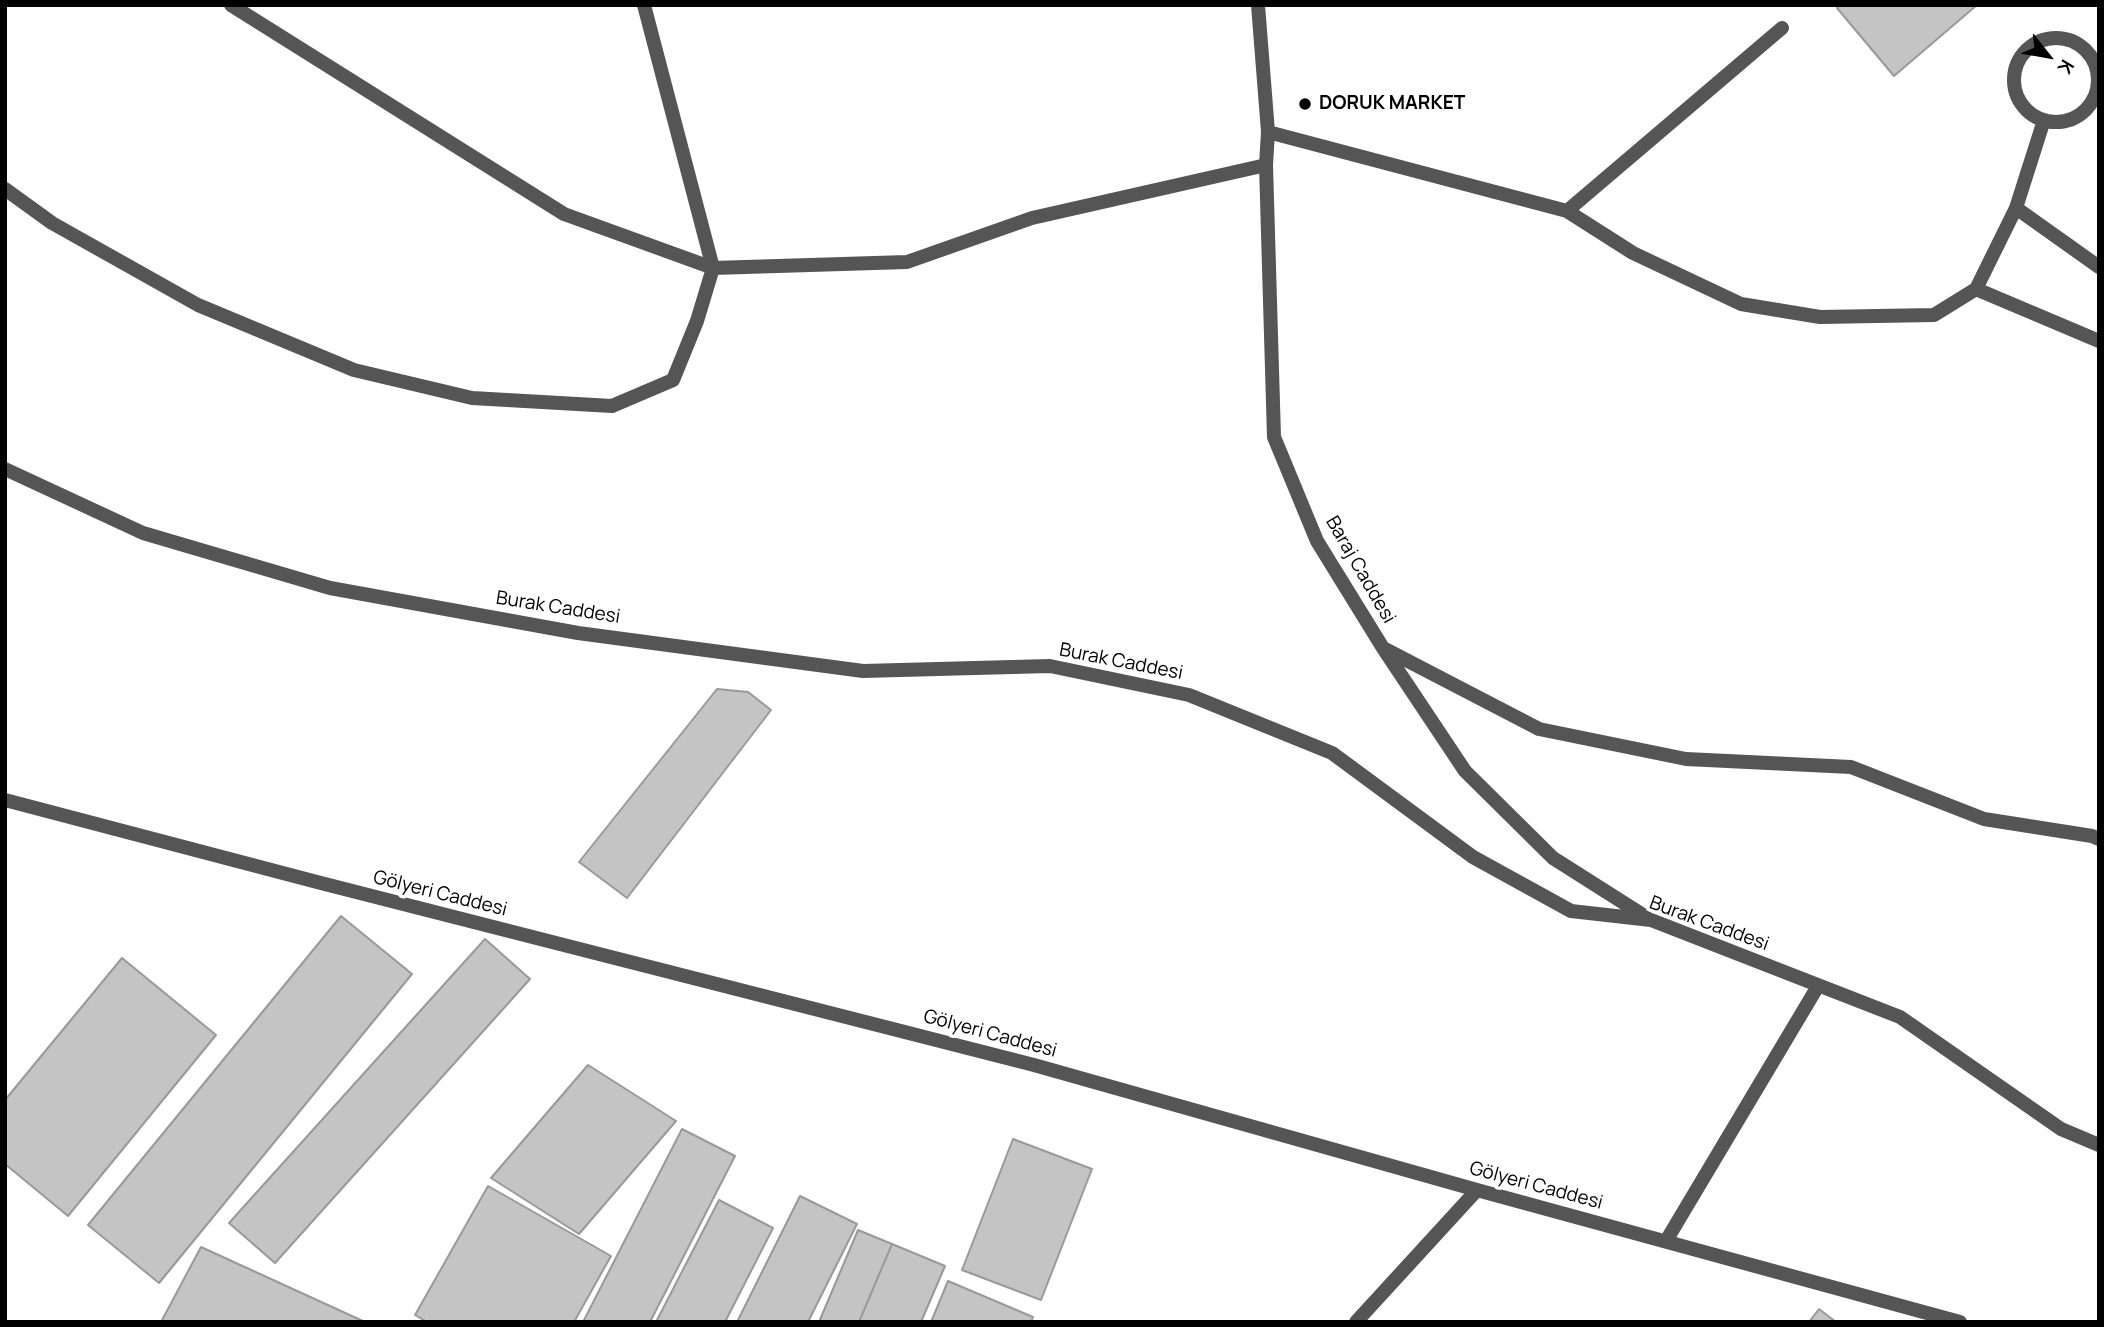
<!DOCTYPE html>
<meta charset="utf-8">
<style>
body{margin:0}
#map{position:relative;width:2104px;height:1327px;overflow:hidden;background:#fff;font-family:Manrope,sans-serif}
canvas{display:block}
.frame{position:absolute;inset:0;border:7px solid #000;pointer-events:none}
.north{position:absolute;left:2013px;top:21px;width:70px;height:70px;-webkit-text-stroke:5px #fff;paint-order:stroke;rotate:121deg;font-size:19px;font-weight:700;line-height:28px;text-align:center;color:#000}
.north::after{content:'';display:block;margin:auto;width:24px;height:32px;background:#000;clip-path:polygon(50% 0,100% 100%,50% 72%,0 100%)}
</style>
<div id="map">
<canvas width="2104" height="1327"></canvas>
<div class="frame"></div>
<div class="north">K</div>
</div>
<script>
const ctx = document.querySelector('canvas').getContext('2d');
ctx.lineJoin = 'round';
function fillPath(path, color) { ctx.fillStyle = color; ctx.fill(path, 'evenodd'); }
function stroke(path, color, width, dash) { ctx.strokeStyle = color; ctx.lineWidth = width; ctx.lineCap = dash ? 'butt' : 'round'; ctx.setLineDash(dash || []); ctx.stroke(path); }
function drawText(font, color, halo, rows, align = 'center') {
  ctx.font = font + ' Manrope,sans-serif'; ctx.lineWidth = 7; ctx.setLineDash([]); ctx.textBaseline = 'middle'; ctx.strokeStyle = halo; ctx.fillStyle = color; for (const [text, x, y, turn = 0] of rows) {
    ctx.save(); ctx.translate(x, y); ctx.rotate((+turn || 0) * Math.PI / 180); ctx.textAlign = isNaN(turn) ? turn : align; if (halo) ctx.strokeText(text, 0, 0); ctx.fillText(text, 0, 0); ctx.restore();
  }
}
const building = new Path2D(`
 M 1840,5 L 1977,5 L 1894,76 L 1837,8 Z
 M 717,689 L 748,692 L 771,710 L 627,898 L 579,862 Z
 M 341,916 L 412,974 L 159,1283 L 88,1225 Z
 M 485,939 L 530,979 L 275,1263 L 229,1223 Z
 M 122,958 L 216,1035 L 68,1216 L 5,1164 L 5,1100 Z
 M 588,1065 L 676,1121 L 579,1234 L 491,1178 Z
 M 682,1129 L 735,1156 L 650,1322 L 583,1322 Z
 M 1013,1139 L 1092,1169 L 1041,1300 L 962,1270 Z
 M 488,1186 L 611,1256 L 574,1322 L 427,1322 L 415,1315 Z
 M 800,1196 L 857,1224 L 808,1322 L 737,1322 Z
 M 719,1200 L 773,1228 L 725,1322 L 656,1322 Z
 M 858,1230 L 892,1244 L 859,1322 L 819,1322 Z
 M 892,1244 L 945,1266 L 921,1322 L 859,1322 Z
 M 201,1247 L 365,1322 L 161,1322 Z
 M 948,1281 L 1033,1317 L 1031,1322 L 931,1322 Z
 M 1819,1309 L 1836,1322 L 1809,1322 Z`);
const minor = new Path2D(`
 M 231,5 L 564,214 L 713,268 L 907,262 L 1032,218 L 1266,165
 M 1258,5 L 1268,132 L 1266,165 L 1274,437 L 1317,541 L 1383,648 L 1465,771 L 1553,858 L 1646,917
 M2014 80a42 42 0 1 1 84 0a42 42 0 1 1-84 0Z
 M 1268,132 L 1567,211 L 1633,253 L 1741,304 L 1820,317 L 1934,315 L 1976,289 L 2016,208 L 2044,120
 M 5,189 L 52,223 L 198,305 L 354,370 L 472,398 L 612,406 L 673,380 L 697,321 L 713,268 L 644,5
 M 2016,208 L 2099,267
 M 1567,211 L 1782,28
 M 1976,289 L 2099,341
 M 5,469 L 143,533 L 330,588 L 578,633 L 863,671 L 1050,666 L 1189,695 L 1332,753 L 1473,857 L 1571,911 L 1651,920 L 1900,1017 L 2061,1129 L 2099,1145
 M 1385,649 L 1539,729 L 1686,759 L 1851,767 L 1984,819 L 2092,836 L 2099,839
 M 5,800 L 317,882 L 1034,1065 L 1477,1190 L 1960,1322
 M 1666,1241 L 1818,986
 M 1356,1322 L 1477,1190`);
const markers = [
 [1305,104,7,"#000"]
];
const poiNames = [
 ["DORUK MARKET",1319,104]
];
const streetNames = [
 ["Baraj Caddesi",1360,570,60],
 ["Burak Caddesi",558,608,9],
 ["Burak Caddesi",1121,662,11],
 ["Gölyeri Caddesi",440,894,14],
 ["Burak Caddesi",1709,924,20],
 ["Gölyeri Caddesi",990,1034,15],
 ["Gölyeri Caddesi",1536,1186,15]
];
fillPath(building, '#c4c4c4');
stroke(building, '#999', 2);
stroke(minor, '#555', 14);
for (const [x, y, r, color] of markers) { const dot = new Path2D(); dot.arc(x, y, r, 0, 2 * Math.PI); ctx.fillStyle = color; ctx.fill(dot); stroke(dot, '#fff', 2.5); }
drawText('bold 19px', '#000', '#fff', poiNames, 'left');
drawText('19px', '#000', '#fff', streetNames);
</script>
